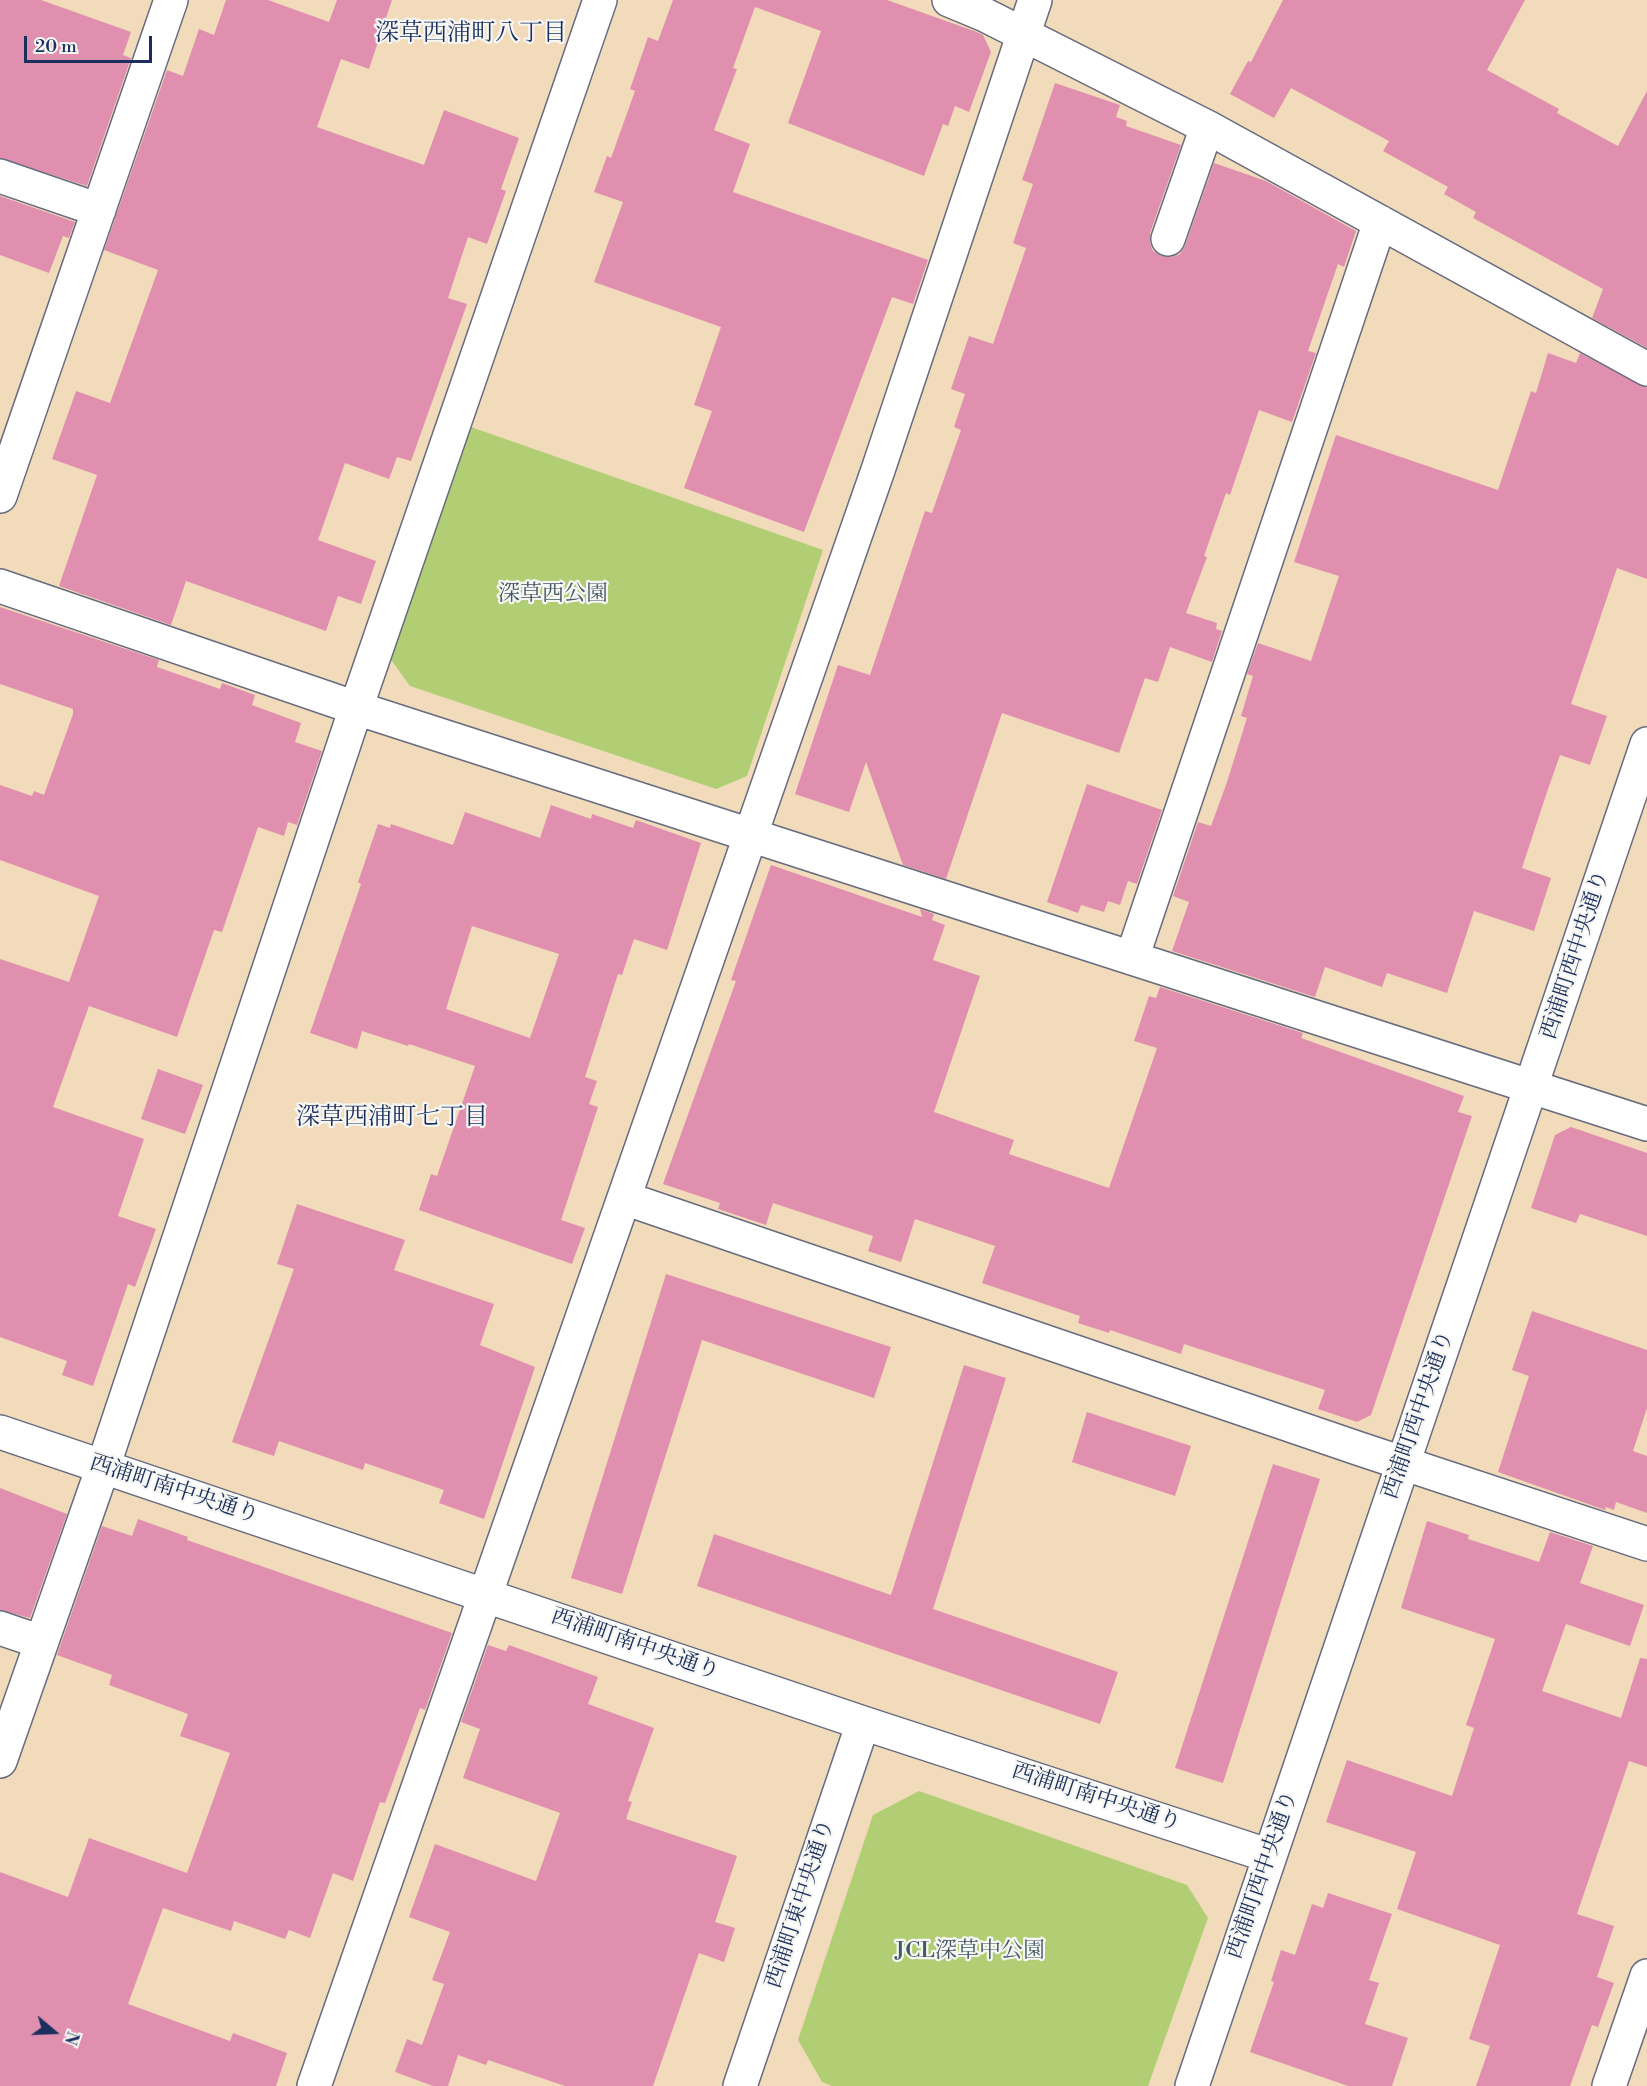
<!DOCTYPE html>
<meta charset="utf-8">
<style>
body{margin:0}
#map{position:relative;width:1647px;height:2086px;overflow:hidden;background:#f1dbbb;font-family:"Libre Bodoni",serif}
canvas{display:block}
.north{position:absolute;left:24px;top:2002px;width:60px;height:60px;-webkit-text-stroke:4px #f6f6f2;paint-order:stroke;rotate:109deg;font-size:16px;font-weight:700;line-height:24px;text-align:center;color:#1b2f5e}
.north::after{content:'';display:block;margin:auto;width:21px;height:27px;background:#1b2f5e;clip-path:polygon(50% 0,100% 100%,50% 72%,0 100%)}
.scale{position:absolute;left:24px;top:36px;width:128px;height:27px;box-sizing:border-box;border:3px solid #1b2f5e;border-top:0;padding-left:8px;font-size:18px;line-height:21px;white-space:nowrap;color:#1b2f5e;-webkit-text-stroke:4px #f6f6f2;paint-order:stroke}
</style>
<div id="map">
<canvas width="1647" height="2086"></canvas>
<div class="north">N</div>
<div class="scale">20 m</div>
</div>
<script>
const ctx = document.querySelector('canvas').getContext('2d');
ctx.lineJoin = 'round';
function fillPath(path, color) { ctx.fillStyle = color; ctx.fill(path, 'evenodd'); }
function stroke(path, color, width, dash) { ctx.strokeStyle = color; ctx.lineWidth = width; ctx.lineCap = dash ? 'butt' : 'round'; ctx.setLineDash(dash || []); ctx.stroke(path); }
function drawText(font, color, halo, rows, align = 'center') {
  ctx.font = font + ' "Libre Bodoni","Noto Serif JP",serif'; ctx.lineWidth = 4.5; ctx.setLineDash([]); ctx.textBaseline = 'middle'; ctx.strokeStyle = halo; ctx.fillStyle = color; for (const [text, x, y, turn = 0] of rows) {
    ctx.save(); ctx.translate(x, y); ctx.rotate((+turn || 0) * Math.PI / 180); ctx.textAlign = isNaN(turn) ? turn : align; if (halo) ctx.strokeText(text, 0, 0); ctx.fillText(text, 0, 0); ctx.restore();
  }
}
const green = new Path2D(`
 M 471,427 L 823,550 L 747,776 L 716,789 L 410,686 L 389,657 Z
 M 919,1791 L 1187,1885 L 1208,1918 L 1148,2086 L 832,2086 L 822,2082 L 798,2040 L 873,1815 Z`);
const building = new Path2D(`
 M 0,0 L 41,0 L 131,32 L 123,55 L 131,58 L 87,186 L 0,158 Z
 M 226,0 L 268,0 L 329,22 L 337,0 L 392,0 L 369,69 L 341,59 L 317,127 L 424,165 L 444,110 L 519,138 L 501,189 L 506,191 L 487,244 L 468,237 L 448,298 L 467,304 L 411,461 L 397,457 L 389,479 L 345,463 L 318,540 L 376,561 L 361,604 L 338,596 L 326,631 L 186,581 L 171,625 L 59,586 L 97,475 L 52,459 L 76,391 L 110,403 L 158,270 L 104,250 L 167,70 L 183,76 L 199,29 L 214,35 Z
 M 673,0 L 887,0 L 977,32 L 983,35 L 991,52 L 969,112 L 955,106 L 948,126 L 943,124 L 924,176 L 788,123 L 821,31 L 755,7 L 733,68 L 737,69 L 714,130 L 750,144 L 733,192 L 928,260 L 913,304 L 892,297 L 804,532 L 684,488 L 712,411 L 694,405 L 721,327 L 594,282 L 623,202 L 594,192 L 607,156 L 611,158 L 635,91 L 630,89 L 648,37 L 658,41 Z
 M 1283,0 L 1525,0 L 1487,70 L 1559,109 L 1557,113 L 1618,146 L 1647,91 L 1647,348 L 1592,318 L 1603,289 L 1473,218 L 1476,212 L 1444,194 L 1448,187 L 1383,151 L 1389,141 L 1291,88 L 1274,118 L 1230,94 L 1248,61 L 1251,62 Z
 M 1055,83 L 1120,105 L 1116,117 L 1127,121 L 1126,126 L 1181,145 L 1150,233 L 1150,243 L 1153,251 L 1161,256 L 1172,257 L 1180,254 L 1185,246 L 1214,163 L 1266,181 L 1356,231 L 1344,267 L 1338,264 L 1308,351 L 1316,353 L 1292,422 L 1259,410 L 1230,495 L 1226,493 L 1204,556 L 1207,557 L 1186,613 L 1217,623 L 1216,629 L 1222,631 L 1212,662 L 1170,647 L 1158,682 L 1145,678 L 1119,753 L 1002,713 L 946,879 L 903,865 L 866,762 L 849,812 L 795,794 L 838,665 L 870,675 L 925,511 L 932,513 L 961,430 L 954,427 L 965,394 L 951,389 L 969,336 L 993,344 L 1026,248 L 1013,243 L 1033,184 L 1022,180 Z
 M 0,196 L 75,222 L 69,238 L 63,236 L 49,273 L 0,255 Z
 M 1548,353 L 1576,363 L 1580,353 L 1647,388 L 1647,579 L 1617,568 L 1571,704 L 1607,716 L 1590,765 L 1560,755 L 1546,795 L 1522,868 L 1551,878 L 1534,931 L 1474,911 L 1447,993 L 1387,973 L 1382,987 L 1325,967 L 1315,997 L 1172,951 L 1189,902 L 1173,896 L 1198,822 L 1211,826 L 1227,782 L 1247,718 L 1241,716 L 1253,676 L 1247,674 L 1258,643 L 1311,661 L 1339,576 L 1294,562 L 1336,435 L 1498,490 L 1531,391 L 1536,393 Z
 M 0,607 L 159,660 L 157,667 L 220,689 L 222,683 L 255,695 L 252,705 L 301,723 L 295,742 L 322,751 L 297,825 L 288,822 L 284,836 L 258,827 L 222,932 L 214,930 L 177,1037 L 89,1006 L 53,1107 L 144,1139 L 118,1216 L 156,1229 L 135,1287 L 128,1284 L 93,1386 L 62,1375 L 67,1361 L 0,1337 L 0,959 L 69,982 L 99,896 L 0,860 L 0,785 L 32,796 L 34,791 L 44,795 L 73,714 L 73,709 L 0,684 Z
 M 1087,784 L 1162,810 L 1137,884 L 1128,881 L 1120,905 L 1108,901 L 1104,912 L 1081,905 L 1078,913 L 1047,902 Z
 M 551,805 L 591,819 L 592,814 L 633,828 L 636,820 L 701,843 L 667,950 L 634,939 L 622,975 L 618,974 L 585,1077 L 597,1081 L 589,1104 L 598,1107 L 561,1220 L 585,1228 L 572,1264 L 419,1210 L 431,1174 L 437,1176 L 475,1066 L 409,1044 L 408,1046 L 362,1031 L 357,1049 L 310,1033 L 361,884 L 358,882 L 378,824 L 390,828 L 391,824 L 453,845 L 465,812 L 540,838 ZM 472,926 L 559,954 L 530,1038 L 446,1009 Z
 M 771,865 L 922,917 L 920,909 L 934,914 L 932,920 L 945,925 L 933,960 L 980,976 L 934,1112 L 1014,1140 L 1009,1154 L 1109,1188 L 1157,1048 L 1134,1041 L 1149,996 L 1156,998 L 1160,987 L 1303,1033 L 1301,1038 L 1464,1096 L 1458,1112 L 1472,1116 L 1371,1415 L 1357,1422 L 1318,1409 L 1325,1390 L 1184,1344 L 1181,1354 L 1110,1330 L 1109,1333 L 1078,1323 L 1080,1316 L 982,1283 L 995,1246 L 915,1219 L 901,1262 L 868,1251 L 873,1236 L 773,1203 L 766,1225 L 718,1209 L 720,1203 L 663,1184 L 736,981 L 731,980 Z
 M 158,1069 L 203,1085 L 185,1134 L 141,1119 Z
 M 1571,1127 L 1647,1153 L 1647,1236 L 1580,1214 L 1576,1223 L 1531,1208 L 1555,1135 Z
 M 297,1204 L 405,1240 L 394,1270 L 494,1304 L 480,1345 L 535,1367 L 484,1519 L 439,1503 L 444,1490 L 365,1463 L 363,1470 L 279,1441 L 274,1456 L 232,1442 L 294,1269 L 277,1264 Z
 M 666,1274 L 891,1347 L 874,1398 L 702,1340 L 622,1594 L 571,1578 Z
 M 1532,1311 L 1647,1350 L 1647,1408 L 1633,1451 L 1647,1456 L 1647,1513 L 1616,1502 L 1614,1510 L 1606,1507 L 1605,1510 L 1498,1472 L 1529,1376 L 1512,1370 Z
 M 964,1365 L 1006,1378 L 933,1609 L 1118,1672 L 1100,1724 L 697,1586 L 714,1534 L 891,1595 Z
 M 1087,1412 L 1191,1446 L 1175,1496 L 1072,1462 Z
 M 1273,1464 L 1320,1479 L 1223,1783 L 1175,1768 Z
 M 0,1488 L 67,1514 L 30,1618 L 0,1610 Z
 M 138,1519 L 188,1537 L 187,1540 L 452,1633 L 425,1710 L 420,1708 L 385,1803 L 380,1802 L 353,1881 L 333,1873 L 310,1938 L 289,1930 L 285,1939 L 234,1921 L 231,1931 L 163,1908 L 128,2004 L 230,2041 L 233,2033 L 287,2053 L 276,2086 L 0,2086 L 0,1872 L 68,1897 L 89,1838 L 187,1873 L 230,1753 L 180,1736 L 188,1714 L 109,1685 L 112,1675 L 57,1655 L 102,1526 L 132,1536 Z
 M 1427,1521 L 1469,1535 L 1468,1539 L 1539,1562 L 1550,1532 L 1593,1546 L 1580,1583 L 1644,1605 L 1630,1646 L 1566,1624 L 1542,1691 L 1621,1718 L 1640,1658 L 1647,1659 L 1647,1767 L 1629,1761 L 1577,1914 L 1614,1926 L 1597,1977 L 1614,1983 L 1598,2027 L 1592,2025 L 1570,2086 L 1476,2086 L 1490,2046 L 1469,2039 L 1500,1945 L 1397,1909 L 1416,1852 L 1326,1822 L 1347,1760 L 1452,1796 L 1474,1728 L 1466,1725 L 1495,1639 L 1401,1608 Z
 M 488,1645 L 506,1651 L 509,1645 L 598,1677 L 588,1704 L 654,1728 L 628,1801 L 632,1802 L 626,1819 L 737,1856 L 715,1922 L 735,1928 L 724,1962 L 699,1953 L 653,2086 L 565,2086 L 488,2060 L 486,2065 L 458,2055 L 448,2086 L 433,2086 L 395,2072 L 407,2039 L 422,2045 L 444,1984 L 432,1980 L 450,1932 L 409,1917 L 435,1844 L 536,1881 L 560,1813 L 463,1778 L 480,1729 L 461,1722 Z
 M 1328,1893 L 1392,1914 L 1369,1980 L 1379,1983 L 1365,2024 L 1408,2038 L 1392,2086 L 1348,2086 L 1250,2052 L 1274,1982 L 1271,1981 L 1281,1950 L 1295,1955 L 1312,1904 L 1323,1908 Z`);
const minor = new Path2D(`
 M 949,0 L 985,15 L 1207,127 L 1647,369
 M 0,176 L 99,210
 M 1168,239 L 1207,127
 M 0,496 L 171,0
 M 0,586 L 356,708 L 1647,1124
 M 1132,958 L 1380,222
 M 624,1198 L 1360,1449 L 1647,1544
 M 0,1432 L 863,1723 L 1270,1856
 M 0,1628 L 41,1642
 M 0,1761 L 103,1467 L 356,708 L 600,0
 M 314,2086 L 878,470 L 1035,0
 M 740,2086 L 863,1723
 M 1192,2086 L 1647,744
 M 1609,2086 L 1647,1976`);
const parkNames = [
 ["深草西公園",553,595],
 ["JCL深草中公園",970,1952]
];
const streetNames = [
 ["西浦町西中央通り",1576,955,-72],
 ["西浦町西中央通り",1419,1415,-71],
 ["西浦町南中央通り",174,1490,18],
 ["西浦町南中央通り",635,1645,19],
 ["西浦町南中央通り",1096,1798,18],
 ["西浦町西中央通り",1263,1875,-71],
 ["西浦町東中央通り",801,1904,-72]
];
const neighbourhoodNames = [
 ["深草西浦町八丁目",471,34],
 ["深草西浦町七丁目",392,1118]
];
fillPath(green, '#b2ce74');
fillPath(building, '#e18fae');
stroke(minor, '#666b7f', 36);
stroke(minor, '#fff', 33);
drawText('22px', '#415764', '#f6f6f2', parkNames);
drawText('22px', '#1b2f5e', '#f6f6f2', streetNames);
drawText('24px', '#1b2f5e', '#f6f6f2', neighbourhoodNames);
</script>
